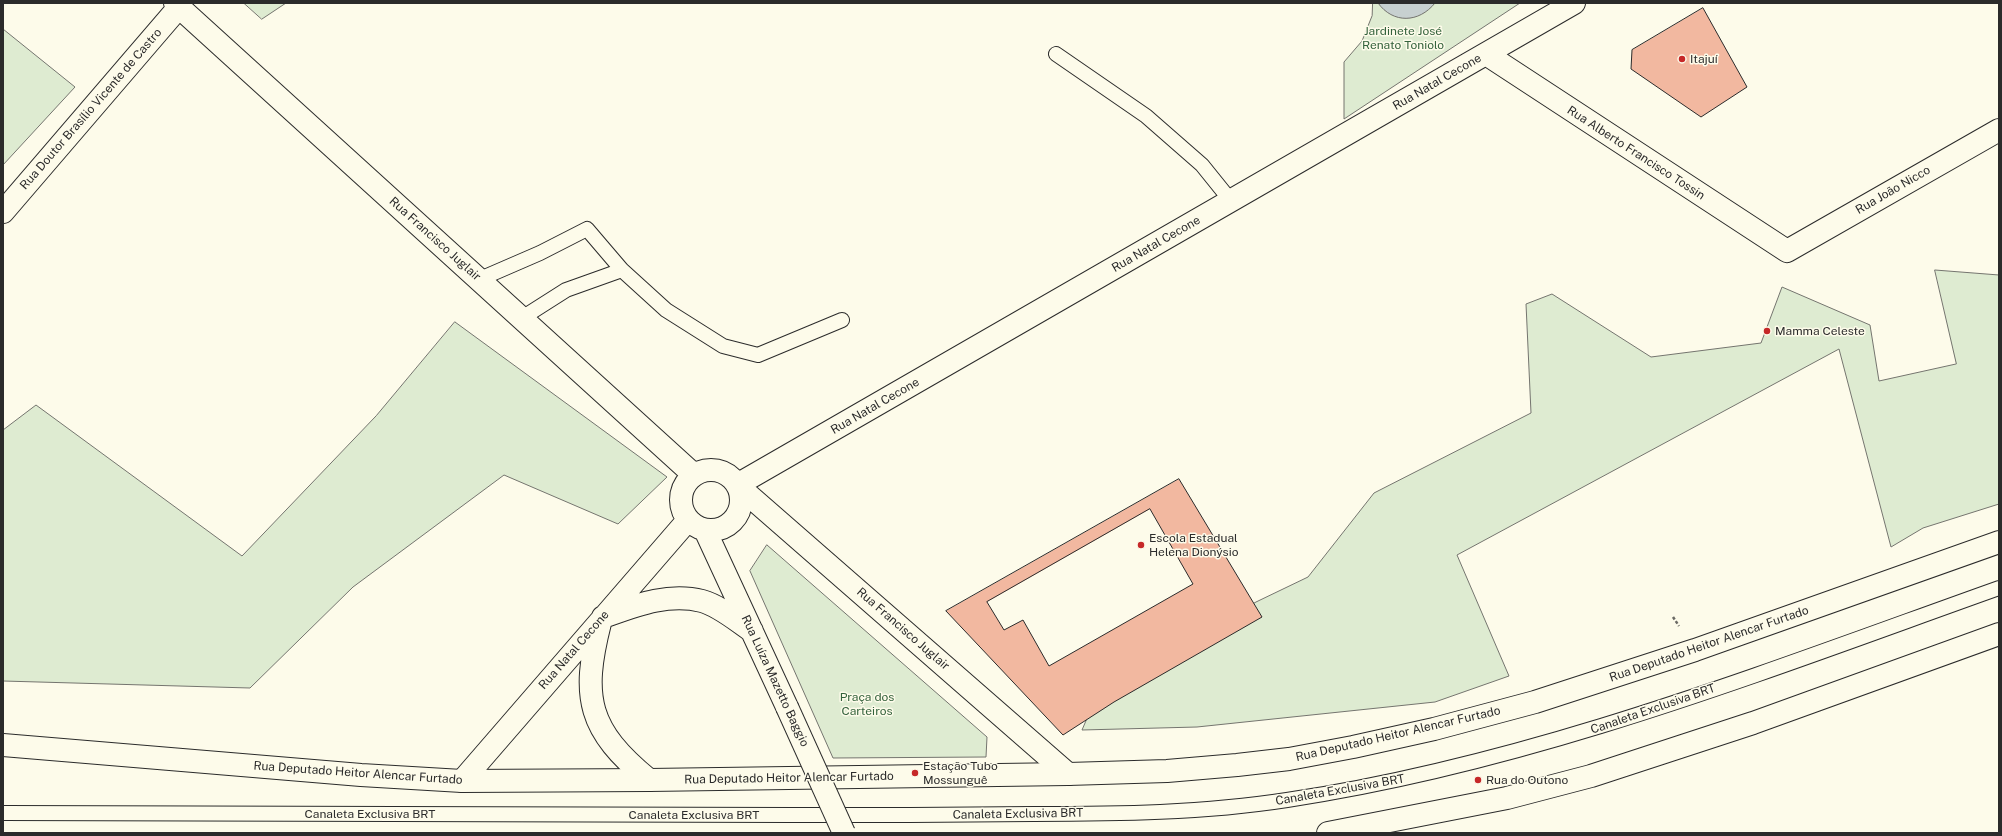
<!DOCTYPE html>
<meta charset="utf-8">
<style>
body{margin:0}
#map{position:relative;width:2002px;height:836px;overflow:hidden;background:#fdfbea;font-family:"Public Sans",sans-serif}
canvas{display:block}
.frame{position:absolute;inset:0;border:4px solid #2b2b2b;pointer-events:none}
</style>
<div id="map">
<canvas width="2002" height="836"></canvas>
<div class="frame"></div>
</div>
<script>
const ctx = document.querySelector('canvas').getContext('2d');
ctx.lineJoin = 'round';
function fillPath(path, color) { ctx.fillStyle = color; ctx.fill(path, 'evenodd'); }
function stroke(path, color, width, dash) { ctx.strokeStyle = color; ctx.lineWidth = width; ctx.lineCap = dash ? 'butt' : 'round'; ctx.setLineDash(dash || []); ctx.stroke(path); }
function drawText(font, color, halo, rows, align = 'center') {
  ctx.font = font + ' "Public Sans",sans-serif'; ctx.lineWidth = 3; ctx.setLineDash([]); ctx.textBaseline = 'middle'; ctx.strokeStyle = halo; ctx.fillStyle = color; for (const [text, x, y, turn = 0] of rows) {
    ctx.save(); ctx.translate(x, y); ctx.rotate((+turn || 0) * Math.PI / 180); ctx.textAlign = isNaN(turn) ? turn : align; if (halo) ctx.strokeText(text, 0, 0); ctx.fillText(text, 0, 0); ctx.restore();
  }
}
const green = new Path2D(`
 M 244,3 L 286,3 L 262,19 Z
 M 1373,3 L 1520,3 L 1344,119 L 1344,62 L 1362,41 L 1372,16 Z
 M 3,29 L 75,87 L 3,165 Z
 M 1935,270 L 1999,275 L 1999,504 L 1923,528 L 1891,547 L 1839,349 L 1457,555 L 1509,676 L 1435,702 L 1197,727 L 1082,730 L 1100,688 L 1256,602 L 1308,577 L 1374,493 L 1531,413 L 1526,304 L 1552,294 L 1651,357 L 1761,343 L 1782,287 L 1870,325 L 1879,381 L 1956,364 Z
 M 455,322 L 667,477 L 618,524 L 504,475 L 353,587 L 250,688 L 3,681 L 3,430 L 36,405 L 242,556 L 376,416 Z
 M 767,545 L 987,737 L 986,757 L 833,758 L 750,571 Z`);
const water = new Path2D(`
 M 1378,3 L 1435,3 C 1419,23 1393,24 1378,3 Z`);
const building = new Path2D(`
 M 1703,8 L 1747,87 L 1701,117 L 1631,69 L 1632,50 Z
 M 1179,479 L 1262,617 L 1114,702 L 1063,735 L 946,611 Z
 M 1150,509 L 1193,584 L 1049,666 L 1023,620 L 1004,630 L 987,602 Z`);
const path = new Path2D(`
 M 1673,617 L 1679,626`);
const lane = new Path2D(`
 M 1056,54 L 1146,116 L 1202,165 L 1231,201
 M 480,279 L 540,253 L 587,229 L 622,270 L 666,310 L 723,346 L 758,355 L 842,320
 M 522,318 L 566,290 L 622,270
 M 3,813 C 265,814 526,814 788,815 C 870,815 951,815 1033,814 C 1118,814 1203,813 1287,800 C 1533,763 1766,671 1999,588`);
const street = new Path2D(`
 M 179,7 L 694,475
 M 1486,54 L 1787,251 L 1999,130
 M681 500a30 30 0 1 1 60 0a30 30 0 1 1-60 0Z
 M 705,530 L 787,707
 M 603,617 C 634,606 668,592 702,601 C 720,606 737,621 752,631
 M 600,623 C 581,698 588,730 649,780
 M 1068,774 L 737,485 L 1574,3
 M 462,781 L 688,520`);
const secondary = new Path2D(`
 M 3,212 L 179,7 L 175,3
 M 3,745 L 361,775 L 462,781 L 649,780 L 1068,774 L 1167,771 L 1237,765 L 1289,759 L 1353,747 L 1434,729 L 1535,702 L 1695,650 L 1999,542
 M 1328,833 L 1507,798 L 1591,776 L 1753,723 L 1999,634`);
const streetBridge = new Path2D(`
 M 787,707 L 844,833`);
const markers = [
 [1682,59,4,"#c62828"],
 [1767,331,4,"#c62828"],
 [1141,545,4,"#c62828"],
 [915,773,4,"#c62828"],
 [1478,780,4,"#c62828"]
];
const parkNames = [
 ["Jardinete José",1403,31],
 ["Renato Toniolo",1403,45],
 ["Praça dos",867,697],
 ["Carteiros",867,711]
];
const poiNames = [
 ["Itajuí",1690,59],
 ["Mamma Celeste",1775,331],
 ["Escola Estadual",1149,538],
 ["Helena Dionýsio",1149,552],
 ["Estação Tubo",923,766],
 ["Mossunguê",923,780],
 ["Rua do Outono",1486,780]
];
const streetNames = [
 ["Rua Natal Cecone",1437,82,-30],
 ["Rua Doutor Brasílio Vicente de Castro",91,109,-49],
 ["Rua Alberto Francisco Tossin",1636,153,33],
 ["Rua João Nicco",1893,190,-30],
 ["Rua Francisco Juglair",435,239,42],
 ["Rua Natal Cecone",1156,244,-30],
 ["Rua Natal Cecone",875,406,-30],
 ["Rua Francisco Juglair",903,629,41],
 ["Rua Deputado Heitor Alencar Furtado",1709,644,-19],
 ["Rua Natal Cecone",574,650,-49],
 ["Rua Luíza Mazetto Baggio",775,681,65],
 ["Canaleta Exclusiva BRT",1653,709,-19],
 ["Rua Deputado Heitor Alencar Furtado",1398,734,-13],
 ["Rua Deputado Heitor Alencar Furtado",358,773,4],
 ["Rua Deputado Heitor Alencar Furtado",789,778,-1],
 ["Canaleta Exclusiva BRT",1340,790,-10],
 ["Canaleta Exclusiva BRT",370,814],
 ["Canaleta Exclusiva BRT",1018,814,-1],
 ["Canaleta Exclusiva BRT",694,815]
];
fillPath(green, '#deebd1');
stroke(green, '#74746e', 1);
fillPath(water, '#c7d0d0');
stroke(water, '#74746e', 1);
fillPath(building, '#f2b8a0');
stroke(building, '#2b2b2b', 1);
stroke(lane, '#2b2b2b', 16);
stroke(street, '#2b2b2b', 24);
stroke(secondary, '#2b2b2b', 24);
stroke(path, '#6a6964', 2.5, [3, 2]);
stroke(lane, '#fdfbea', 14);
stroke(street, '#fdfbea', 22);
stroke(secondary, '#fdfbea', 22);
stroke(streetBridge, '#2b2b2b', 24, []);
stroke(streetBridge, '#fdfbea', 22);
for (const [x, y, r, color] of markers) { const dot = new Path2D(); dot.arc(x, y, r, 0, 2 * Math.PI); ctx.fillStyle = color; ctx.fill(dot); stroke(dot, '#fdfbea', 1.5); }
drawText('12px', '#34623c', '#fdfbea', parkNames);
drawText('12px', '#2b2b2b', '#fdfbea', poiNames, 'left');
drawText('12px', '#2b2b2b', '#fdfbea', streetNames);
</script>
